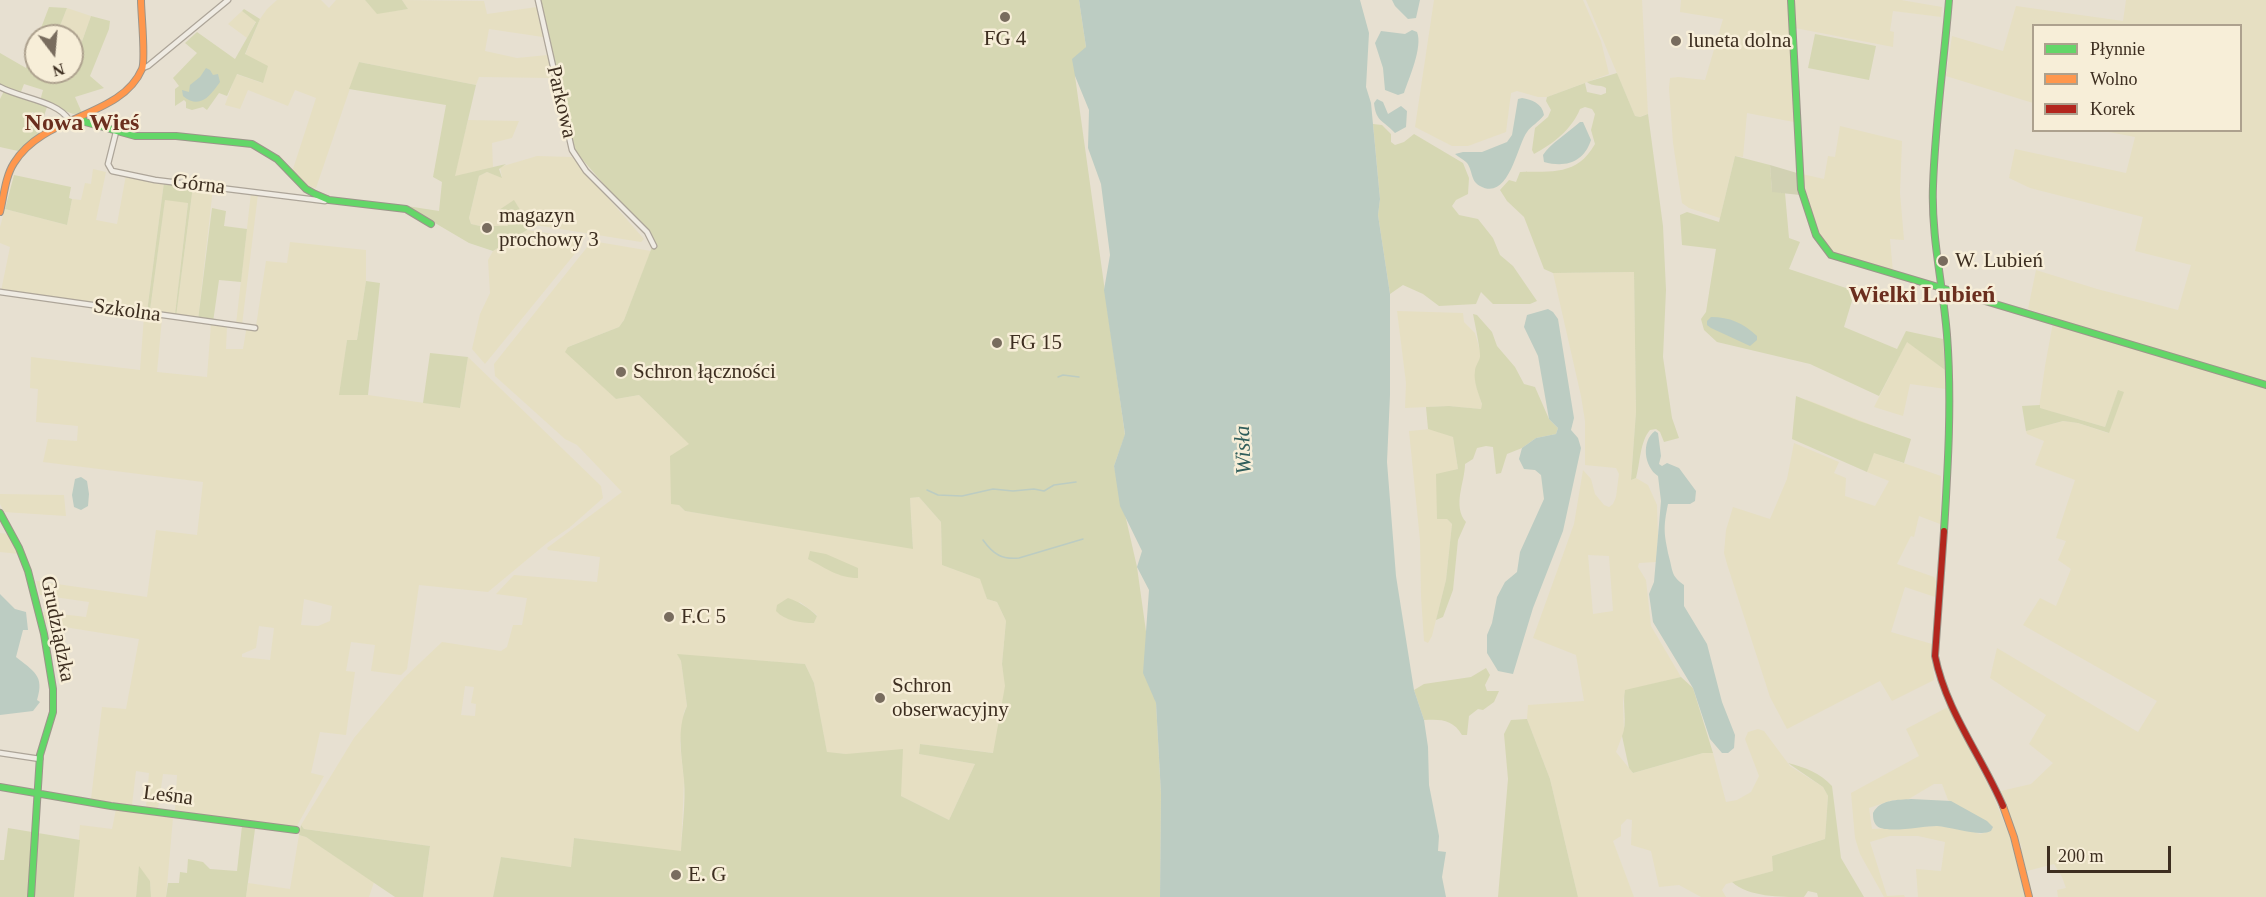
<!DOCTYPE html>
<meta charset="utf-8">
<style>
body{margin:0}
#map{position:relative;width:2266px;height:897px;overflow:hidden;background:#e7e0d1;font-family:Georgia,serif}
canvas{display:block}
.legend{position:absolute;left:2032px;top:24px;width:210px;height:108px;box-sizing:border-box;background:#f7eed8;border:2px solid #ada18e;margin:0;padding:8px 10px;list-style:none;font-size:18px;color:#3d2e20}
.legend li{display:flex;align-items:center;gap:12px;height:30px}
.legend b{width:30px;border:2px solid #ada18e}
.north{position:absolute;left:24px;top:24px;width:60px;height:60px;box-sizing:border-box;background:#f7eed8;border:2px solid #ada18e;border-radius:50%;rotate:164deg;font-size:16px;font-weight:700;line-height:24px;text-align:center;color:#3d2e20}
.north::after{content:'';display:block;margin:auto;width:21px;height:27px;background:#786c5e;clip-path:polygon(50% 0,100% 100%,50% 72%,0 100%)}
.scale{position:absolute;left:2047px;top:846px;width:124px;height:27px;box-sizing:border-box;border:3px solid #3d2e20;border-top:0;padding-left:8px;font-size:18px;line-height:21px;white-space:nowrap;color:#3d2e20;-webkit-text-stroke:4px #f7eed8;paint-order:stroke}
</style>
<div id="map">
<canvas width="2266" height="897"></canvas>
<ul class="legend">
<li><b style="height:8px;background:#63d668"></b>Płynnie</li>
<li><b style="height:8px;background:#ff974d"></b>Wolno</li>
<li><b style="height:8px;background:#b3261e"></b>Korek</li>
</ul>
<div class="north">N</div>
<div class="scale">200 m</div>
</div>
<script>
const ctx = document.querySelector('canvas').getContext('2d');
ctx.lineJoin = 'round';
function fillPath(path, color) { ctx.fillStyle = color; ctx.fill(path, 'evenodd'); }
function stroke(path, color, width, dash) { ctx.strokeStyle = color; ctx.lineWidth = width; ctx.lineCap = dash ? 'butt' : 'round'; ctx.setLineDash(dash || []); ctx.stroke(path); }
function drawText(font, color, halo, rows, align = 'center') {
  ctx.font = font + ' Georgia,serif'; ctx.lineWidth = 5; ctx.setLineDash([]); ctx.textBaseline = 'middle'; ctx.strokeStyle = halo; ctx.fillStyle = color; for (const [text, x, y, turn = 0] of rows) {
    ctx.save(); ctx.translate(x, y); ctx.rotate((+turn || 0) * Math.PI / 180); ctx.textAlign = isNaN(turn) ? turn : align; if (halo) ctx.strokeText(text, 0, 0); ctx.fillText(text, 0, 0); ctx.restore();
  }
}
const farmland = new Path2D(`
 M 277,0 L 321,0 L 329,8 L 336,0 L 365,0 L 377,13 L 408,9 L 402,0 L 484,1 L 487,14 L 537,7 L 543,37 L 489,29 L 485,51 L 517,58 L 548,55 L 553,78 L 479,77 L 476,85 L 359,62 L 316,188 L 307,186 L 292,172 L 316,98 L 295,90 L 288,106 L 248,90 L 240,109 L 225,105 L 236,74 L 262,83 L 245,55 L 260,19 L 267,9 Z
 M 1434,0 L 1583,0 L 1601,41 L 1609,74 L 1547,97 L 1538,97 L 1517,91 L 1511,93 L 1506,132 L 1468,146 L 1452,146 L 1415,127 Z
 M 1586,0 L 1642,0 L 1648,114 L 1639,117 L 1635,116 Z
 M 1681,0 L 1901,0 L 1942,7 L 1941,17 L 1893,11 L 1890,31 L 1894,32 L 1893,47 L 1795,28 L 1795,65 L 1799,123 L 1747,113 L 1743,157 L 1735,156 L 1720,218 L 1689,208 L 1682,203 L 1673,143 L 1669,88 L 1670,78 L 1678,77 L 1705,80 L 1723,19 L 1680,12 Z
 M 2126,0 L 2266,0 L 2266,897 L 2058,897 L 2057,890 L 2066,888 L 2062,877 L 2054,864 L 2027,871 L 2033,897 L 1918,897 L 1916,869 L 1941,871 L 1945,842 L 1918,836 L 1890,836 L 1870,842 L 1887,896 L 1904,895 L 1905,897 L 1884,897 L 1860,854 L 1855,838 L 1851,793 L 1919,756 L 1906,729 L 1948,707 L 1992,793 L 2015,849 L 2022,848 L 2001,791 L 2031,784 L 2053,763 L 2029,744 L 2046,715 L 1990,678 L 1997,648 L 2138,732 L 2157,701 L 2023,625 L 2040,598 L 2056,606 L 2071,569 L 2058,560 L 2066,541 L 2056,538 L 2075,480 L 2035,465 L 2044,441 L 2027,434 L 2026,431 L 2063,421 L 2078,423 L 2108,433 L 2123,392 L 2118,391 L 2105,427 L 2039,408 L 2045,366 L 2054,317 L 2028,309 L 2036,270 L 2097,289 L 2178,310 L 2191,265 L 2135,251 L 2143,217 L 2030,188 L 2009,178 L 2015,149 L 2126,173 L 2135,137 L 2104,131 L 2240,130 L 2240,26 L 2034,26 L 2033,103 L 1946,76 L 1952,36 L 2003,51 L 2016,6 L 2123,21 ZM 1934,784 L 1942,784 L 1948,800 L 1992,827 L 1991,831 L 1980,834 L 1964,829 L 1938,826 L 1872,829 L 1869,808 L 1893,800 L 1907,800 Z
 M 67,8 L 91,16 L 72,69 L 72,36 L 56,36 Z
 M 242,11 L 256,21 L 247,38 L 228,24 Z
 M 468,120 L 519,121 L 512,138 L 492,143 L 493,167 L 454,177 Z
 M 1840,126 L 1902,141 L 1900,193 L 1904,240 L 1890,239 L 1893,272 L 1838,256 L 1825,248 L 1809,208 L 1802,174 L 1824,179 L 1828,156 L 1835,157 Z
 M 537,156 L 572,157 L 644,239 L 641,242 L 529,224 L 514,201 L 509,226 L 480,226 L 471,224 L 469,218 L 479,176 L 487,172 L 502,177 L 500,167 Z
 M 93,169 L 106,172 L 96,220 L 117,224 L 126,175 L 164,182 L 147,312 L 1,291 L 10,247 L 0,243 L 0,227 L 5,209 L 67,225 L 72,199 L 81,200 L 85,183 L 91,184 Z
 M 193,186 L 213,188 L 198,320 L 176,317 Z
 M 251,193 L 258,194 L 242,325 L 236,324 Z
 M 165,199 L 188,202 L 175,314 L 150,310 Z
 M 527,230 L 580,238 L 582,245 L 485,364 L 472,349 L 480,314 L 490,293 L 488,260 L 493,251 Z
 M 592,241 L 651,251 L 624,320 L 619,327 L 568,347 L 616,399 L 639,395 L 690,444 L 679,505 L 685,511 L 913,548 L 910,498 L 919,497 L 941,522 L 942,565 L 981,579 L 987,599 L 997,602 L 1006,621 L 1002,664 L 1006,686 L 994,753 L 920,744 L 919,754 L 975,764 L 949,820 L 901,796 L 846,754 L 827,753 L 814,683 L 805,664 L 678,655 L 681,661 L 687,706 L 684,712 L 680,744 L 684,780 L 681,852 L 574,838 L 571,867 L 501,857 L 493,897 L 423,897 L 430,846 L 304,829 L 301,825 L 354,738 L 404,678 L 442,642 L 501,651 L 507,647 L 513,625 L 522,625 L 527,598 L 496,594 L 514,575 L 597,582 L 600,557 L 548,550 L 547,548 L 622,492 L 577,445 L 565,439 L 495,376 L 494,364 ZM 800,602 L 817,615 L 814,623 L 785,618 ZM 465,686 L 474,687 L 471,703 L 476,704 L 475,716 L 461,715 Z
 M 290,242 L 366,250 L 366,281 L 357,340 L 347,340 L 340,395 L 368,395 L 460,408 L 468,357 L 601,486 L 603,498 L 569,528 L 547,543 L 488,592 L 419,585 L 407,669 L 401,675 L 371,671 L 375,645 L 351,642 L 346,671 L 355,672 L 346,735 L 320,732 L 311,773 L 324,776 L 297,826 L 293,828 L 175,810 L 177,775 L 163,774 L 158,809 L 146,808 L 149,773 L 136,771 L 132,805 L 91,799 L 102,707 L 126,709 L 139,639 L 46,624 L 43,612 L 86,617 L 89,602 L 40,595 L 36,581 L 147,597 L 156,530 L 197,535 L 203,482 L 43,462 L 48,439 L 77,441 L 78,426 L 36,422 L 38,389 L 30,388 L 31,357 L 140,370 L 144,316 L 162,318 L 157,372 L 207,377 L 211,324 L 227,326 L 226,349 L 243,349 L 247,325 L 256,326 L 266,261 L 287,263 ZM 304,599 L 332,606 L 330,621 L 318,626 L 301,625 ZM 259,626 L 274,628 L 270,660 L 242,657 L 242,654 L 256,648 Z
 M 1634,272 L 1636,412 L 1631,480 L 1636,478 L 1648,485 L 1657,505 L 1658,537 L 1656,562 L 1639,563 L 1638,567 L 1646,580 L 1651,626 L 1681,677 L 1625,691 L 1623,702 L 1624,731 L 1616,752 L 1633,773 L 1703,753 L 1713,753 L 1726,802 L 1737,800 L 1751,792 L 1759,776 L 1745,739 L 1748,732 L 1758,729 L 1764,731 L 1790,766 L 1823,787 L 1828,796 L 1825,839 L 1772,856 L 1774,871 L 1726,884 L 1722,890 L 1726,897 L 1701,897 L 1679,885 L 1659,887 L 1651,851 L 1631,845 L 1632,820 L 1627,819 L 1621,825 L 1621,836 L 1613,841 L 1634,897 L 1578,897 L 1550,779 L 1527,719 L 1528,705 L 1584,701 L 1576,655 L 1533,638 L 1574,524 L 1583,470 L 1591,479 L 1595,494 L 1604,505 L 1609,507 L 1613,504 L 1616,497 L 1619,474 L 1616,468 L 1585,465 L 1585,421 L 1581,396 L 1553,273 ZM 1588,555 L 1609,556 L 1613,611 L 1593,614 Z
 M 1397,311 L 1463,313 L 1464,322 L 1475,333 L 1480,351 L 1480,359 L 1475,371 L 1476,385 L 1482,405 L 1481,409 L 1449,406 L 1405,408 L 1406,383 Z
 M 1907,341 L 1945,370 L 1946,389 L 1910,384 L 1903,416 L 1874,407 Z
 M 1805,399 L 1887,431 L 1880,455 L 1941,476 L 1940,524 L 1919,516 L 1914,537 L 1911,536 L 1897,564 L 1934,577 L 1936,581 L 1935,597 L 1905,587 L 1891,632 L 1932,644 L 1934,680 L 1892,701 L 1880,681 L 1787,729 L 1770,697 L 1727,564 L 1724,553 L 1726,530 L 1733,507 L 1770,519 L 1787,479 L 1794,443 L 1839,462 L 1834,473 L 1846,478 L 1845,496 L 1875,506 L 1889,481 L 1867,472 L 1873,453 Z
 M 1431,429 L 1453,437 L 1458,469 L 1451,471 L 1447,519 L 1452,524 L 1446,580 L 1432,636 L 1428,643 L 1424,641 L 1421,596 L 1420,540 L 1409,431 Z
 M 0,494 L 64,495 L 66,516 L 4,512 L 0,504 Z
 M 0,533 L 8,534 L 19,554 L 0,552 Z
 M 116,809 L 173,818 L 166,897 L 151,897 L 150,881 L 139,868 L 136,897 L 74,897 L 80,825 L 112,829 Z
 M 299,835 L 306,837 L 374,882 L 369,897 L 246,897 L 248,883 L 290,889 Z`);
const green = new Path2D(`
 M 365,0 L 402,0 L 408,9 L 377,14 Z
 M 541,0 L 1079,0 L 1086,47 L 1075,76 L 1125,435 L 1114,466 L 1137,567 L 1156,703 L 1161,794 L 1160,897 L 493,897 L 501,857 L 571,867 L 574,838 L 681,851 C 682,828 686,803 684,780 C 682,756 676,730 687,706 L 681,661 L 677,654 L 805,664 L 814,683 L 827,752 L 846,754 L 903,749 L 901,796 L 949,820 L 975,764 L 919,754 L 920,744 L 993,753 L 1005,686 L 1002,664 L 1006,621 L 997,602 L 987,599 L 980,579 L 942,565 L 941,522 L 919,497 L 910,498 L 913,549 L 685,511 L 679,505 L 671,504 L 670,456 L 689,444 L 639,395 L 616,399 L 565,352 L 568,347 L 619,327 L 624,320 L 652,247 L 657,245 L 574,150 Z
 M 49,7 L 67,8 L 56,36 L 38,36 Z
 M 244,9 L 260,19 L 245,54 L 268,66 L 263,83 L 237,74 L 227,96 L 219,93 L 207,110 L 203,107 L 192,110 L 186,108 L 186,102 L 184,100 L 175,106 L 175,89 L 179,86 L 173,78 L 197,53 L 185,43 L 197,32 L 235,59 L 256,22 L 242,11 Z
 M 91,16 L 110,21 L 109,29 L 90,76 L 104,88 L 75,97 L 82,113 L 73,114 L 40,101 L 43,90 L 24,84 L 19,97 L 47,107 L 44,116 L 32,112 L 27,121 L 40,132 L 18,151 L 0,147 L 0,99 L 4,91 L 0,89 L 0,53 L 26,68 L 36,42 L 36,72 L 43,72 L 42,76 L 68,81 Z
 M 1815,34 L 1876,46 L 1869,80 L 1808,68 Z
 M 359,62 L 476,85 L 455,176 L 506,164 L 499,169 L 502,178 L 487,172 L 479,176 L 469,218 L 471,224 L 480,226 L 508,226 L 499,210 L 514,200 L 529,224 L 527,230 L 493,251 L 469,243 L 435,223 L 397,209 L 394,204 L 439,211 L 442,182 L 433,177 L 446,105 L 349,89 Z
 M 1617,73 L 1635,116 L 1640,117 L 1648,114 L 1663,226 L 1666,290 L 1663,357 L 1672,418 L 1679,438 L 1664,442 L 1660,432 L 1656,429 L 1650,430 C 1640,441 1640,464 1636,478 L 1631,480 L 1636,412 L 1634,272 L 1553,273 L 1544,269 L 1524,217 L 1507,201 L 1500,190 L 1509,180 L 1516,182 L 1520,172 C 1552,171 1577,176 1595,144 L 1591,130 L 1595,114 L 1592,109 L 1585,107 L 1580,109 C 1572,129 1553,144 1534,154 L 1532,150 L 1535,128 L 1548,117 L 1551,110 L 1546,101 L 1547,97 L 1585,83 L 1587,92 L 1601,95 L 1606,93 L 1606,88 C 1600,84 1592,87 1587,82 Z
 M 1373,124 L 1382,125 L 1391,134 L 1391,142 L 1395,145 L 1404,142 L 1414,134 L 1463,163 L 1469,178 L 1468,194 L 1456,200 L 1452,206 L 1459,215 L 1478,219 L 1493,238 L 1500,255 L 1513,266 L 1537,301 L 1530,304 L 1493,304 L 1481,292 L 1476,304 L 1439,306 L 1423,294 L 1403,285 L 1390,294 L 1378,215 L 1380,199 Z
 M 1735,156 L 1770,165 L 1772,191 L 1785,193 L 1789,238 L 1800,242 L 1789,269 L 1855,291 L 1844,327 L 1897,349 L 1906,331 L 1943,339 L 1945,370 L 1907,342 L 1879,396 L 1810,364 L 1717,342 L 1704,330 L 1701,319 L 1706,312 L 1716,249 L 1682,245 L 1680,215 L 1687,212 L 1719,222 Z
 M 14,175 L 71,187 L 69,198 L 72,199 L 67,225 L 5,209 Z
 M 164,182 L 193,186 L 176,317 L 147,312 ZM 165,200 L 188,203 L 175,314 L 150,310 Z
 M 212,208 L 226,211 L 224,226 L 247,229 L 241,282 L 219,280 L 213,322 L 198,320 Z
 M 366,281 L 380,283 L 368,395 L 339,395 L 347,340 L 357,340 Z
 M 1473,314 L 1477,315 L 1492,332 L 1497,346 L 1515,367 L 1524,384 L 1535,387 L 1549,419 L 1558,428 L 1556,434 L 1536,438 L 1522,448 L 1507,454 L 1501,473 L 1496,474 L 1493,447 L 1486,446 L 1477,448 L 1473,459 L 1465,464 C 1465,482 1452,506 1466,522 L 1458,540 L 1453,590 L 1443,617 L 1436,620 L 1446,580 L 1452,524 L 1447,519 L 1437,519 L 1436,474 L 1458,469 L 1453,437 L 1428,429 L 1426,407 L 1449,406 L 1481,409 L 1482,404 C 1479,395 1473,381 1475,371 C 1475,366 1479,362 1480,357 C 1481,352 1474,319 1473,314 Z
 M 430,353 L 468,357 L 460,408 L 423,403 Z
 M 2118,390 L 2124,392 L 2109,433 L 2078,423 L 2063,421 L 2026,431 L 2022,406 L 2040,405 L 2040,408 L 2105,427 Z
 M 1796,396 L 1859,421 L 1911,439 L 1904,463 L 1874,453 L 1867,472 L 1792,439 Z
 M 810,551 L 826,554 L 858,568 L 858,578 C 838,578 826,568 808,559 Z
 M 788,598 C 799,602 808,607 817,616 L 814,623 C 801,623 785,621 776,611 L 777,605 Z
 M 1486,668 L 1490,675 L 1485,685 L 1487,691 L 1499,691 L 1494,702 L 1483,710 L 1478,709 L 1469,716 L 1467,735 L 1462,735 C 1453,719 1440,719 1424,720 L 1414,690 L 1424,684 L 1471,677 Z
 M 1681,677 L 1693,688 L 1713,753 L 1703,753 L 1633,773 L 1629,768 L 1622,736 C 1628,723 1622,705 1625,690 Z
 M 1527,719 L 1550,779 L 1578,897 L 1498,897 L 1508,779 L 1504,734 L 1511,720 Z
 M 1788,763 C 1806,768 1819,772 1832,786 L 1841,858 L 1864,897 L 1818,897 L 1817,893 L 1808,891 L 1804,897 C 1779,897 1749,897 1732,882 L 1773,871 L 1772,856 L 1825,839 L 1828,796 L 1823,787 Z
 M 301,825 L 304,829 L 430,846 L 423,897 L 395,897 L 306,837 L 299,835 Z
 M 242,826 L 255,829 L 246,897 L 166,897 L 168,883 L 179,883 L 180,872 L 187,873 L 188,859 L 203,862 L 210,869 L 237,871 Z
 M 8,828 L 80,840 L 74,897 L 0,897 L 0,860 L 4,860 Z
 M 139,866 L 150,881 L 151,897 L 136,897 Z`);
const cemetery = new Path2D(`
 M 1770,165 L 1797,173 L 1800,195 L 1772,192 Z`);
const water = new Path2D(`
 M 1079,0 L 1360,0 L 1369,33 L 1366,87 L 1371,103 L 1380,199 L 1378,215 L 1390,294 L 1390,395 L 1387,462 L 1396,576 L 1414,690 L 1424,720 L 1428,747 L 1429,785 L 1439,836 L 1438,851 L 1446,852 L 1442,877 L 1446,897 L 1160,897 L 1161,794 L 1156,703 L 1143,673 L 1149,590 L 1137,567 L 1142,551 L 1120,506 L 1114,466 L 1125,434 L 1104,290 L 1110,255 L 1101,184 L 1088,148 L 1089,110 L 1075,76 L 1072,59 L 1086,47 Z
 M 1392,0 L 1420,0 L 1416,18 L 1408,19 L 1395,6 Z
 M 1412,30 L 1417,32 C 1423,47 1409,78 1404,93 L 1398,95 L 1385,90 L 1383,68 L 1375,43 L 1381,31 L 1405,34 Z
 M 206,68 L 210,70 L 213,75 L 218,74 L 220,82 C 210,96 200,110 183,96 L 182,90 L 189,92 L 190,85 L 200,77 Z
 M 1522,98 C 1532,100 1542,103 1544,115 C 1539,122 1531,126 1527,132 C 1517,145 1509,202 1480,186 C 1470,181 1473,169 1466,162 C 1463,159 1458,157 1455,154 L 1463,152 L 1482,152 L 1507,142 L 1512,135 L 1518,99 Z
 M 1377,99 L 1383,102 L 1388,114 L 1401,106 L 1407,111 L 1406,127 L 1395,133 C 1383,120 1376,122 1374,103 Z
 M 1580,122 L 1583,122 L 1591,140 C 1584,162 1566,168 1544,162 L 1543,155 C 1550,144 1569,132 1580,122 Z
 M 1548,309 L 1553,312 L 1558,319 L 1574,418 L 1571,430 L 1578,438 L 1581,448 L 1563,531 L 1533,608 L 1513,674 L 1498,671 L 1487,653 L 1487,635 L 1492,623 L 1497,597 L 1505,582 L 1517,572 L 1520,552 L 1544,499 L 1541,475 L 1535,470 L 1524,469 L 1519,459 L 1522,448 L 1536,438 L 1556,434 L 1558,428 L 1549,419 L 1538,356 L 1524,327 L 1527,315 Z
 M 1711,317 C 1730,317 1743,323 1757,336 L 1757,340 L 1750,346 L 1711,328 L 1707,325 L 1707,321 Z
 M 1655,431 L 1658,433 L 1661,456 L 1659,464 L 1662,466 L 1667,463 L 1679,468 L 1696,491 L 1695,501 L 1690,504 L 1668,504 C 1663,528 1664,534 1669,557 C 1673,571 1671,576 1684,585 L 1684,606 L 1707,644 L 1722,702 L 1735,735 L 1734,748 L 1728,753 L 1722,753 L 1710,739 L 1693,688 L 1653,622 L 1649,594 L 1654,582 L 1661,501 L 1658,476 C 1644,467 1641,441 1655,431 Z
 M 81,477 L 87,481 L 89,494 L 88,506 L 81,510 L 74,507 L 72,495 L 75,479 Z
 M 0,594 L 15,609 L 26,612 L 28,630 L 23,630 L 16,657 C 33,671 45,675 37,700 L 40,702 L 33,711 L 0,715 Z
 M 1911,799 L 1951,801 L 1987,821 L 1993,827 L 1991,831 C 1981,837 1951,827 1937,826 C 1923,826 1886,834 1877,826 C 1873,822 1873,817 1873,813 C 1880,799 1898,800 1911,799 Z`);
const stream = new Path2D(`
 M 1058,377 L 1063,375 L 1079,377
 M 927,490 L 938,495 L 962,496 L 993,489 L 1013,491 L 1034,489 L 1044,491 L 1054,485 L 1076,482
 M 983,540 C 993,554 1002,560 1019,558 L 1083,539`);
const street = new Path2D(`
 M 538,0 L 572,150 L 586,171 L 647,232 L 654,246
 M 143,68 L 148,66 L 228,0
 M 0,87 C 20,98 58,101 69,120
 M 116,132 L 108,164 L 112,171 L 155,180 L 325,201 L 327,199
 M 0,292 L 255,328
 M 0,753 L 40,759`);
const fast = new Path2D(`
 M 1791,0 L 1801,189 L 1816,235 L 1831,255 L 2266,385
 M 81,117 L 85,122 L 135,136 L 176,136 L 252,144 L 277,159 L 306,189 L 315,194 L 329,200 L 406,209 L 431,224
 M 0,513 L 19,548 L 28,571 L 44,634 L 53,689 L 53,712 L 40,755 L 31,897
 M 1944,531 C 1948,466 1952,400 1947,335 C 1943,285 1931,236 1933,186 C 1935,124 1944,62 1949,0
 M 0,787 L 111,806 L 296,830`);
const slow = new Path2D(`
 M 0,212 C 4,196 5,177 14,163 C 44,114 121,118 142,69 C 146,60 141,13 141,0
 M 2003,806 L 2014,837 L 2029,897`);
const jam = new Path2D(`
 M 1944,531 L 1935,656 C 1946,711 1981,755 2003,806`);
const markers = [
 [1005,17,6,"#786c5e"],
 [1676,41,6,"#786c5e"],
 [487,228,6,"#786c5e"],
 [1943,261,6,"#786c5e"],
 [997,343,6,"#786c5e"],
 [621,372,6,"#786c5e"],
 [669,617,6,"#786c5e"],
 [880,698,6,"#786c5e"],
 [676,875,6,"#786c5e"]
];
const poiNames = [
 ["FG 4",1005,39,"center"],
 ["luneta dolna",1688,41],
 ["magazyn",499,216],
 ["prochowy 3",499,240],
 ["W. Lubień",1955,261],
 ["FG 15",1009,343],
 ["Schron łączności",633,372],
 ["F.C 5",681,617],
 ["Schron",892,686],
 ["obserwacyjny",892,710],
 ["E. G",688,875]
];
const streetNames = [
 ["Parkowa",561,102,77],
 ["Górna",199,185,7],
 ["Szkolna",127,311,8],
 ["Grudziądzka",57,629,79],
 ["Leśna",168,796,7]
];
const waterNames = [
 ["Wisła",1244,450,-92]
];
const quarterNames = [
 ["Nowa Wieś",82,124],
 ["Wielki Lubień",1922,296]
];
fillPath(farmland, '#e6dfc2');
fillPath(green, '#d6d7b3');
fillPath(cemetery, '#d1d1b3');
fillPath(water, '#bcccc2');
stroke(stream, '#bcccc2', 1.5);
stroke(street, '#ada599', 7);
stroke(fast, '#9c958a', 8);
stroke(slow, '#9c958a', 8);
stroke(jam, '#9c958a', 8);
stroke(street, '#efebe3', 4.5);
stroke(fast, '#63d668', 6);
stroke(slow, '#ff974d', 6);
stroke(jam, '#b3261e', 6);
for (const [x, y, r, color] of markers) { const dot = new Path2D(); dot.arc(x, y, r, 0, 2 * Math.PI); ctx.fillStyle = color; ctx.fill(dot); stroke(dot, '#f7eed8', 2); }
drawText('21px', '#3d2e20', '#f7eed8', poiNames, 'left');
drawText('21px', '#3d2e20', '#f7eed8', streetNames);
drawText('italic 22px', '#2f5d5a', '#f7eed8', waterNames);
drawText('bold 24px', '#6b2e1e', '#f7eed8', quarterNames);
</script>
